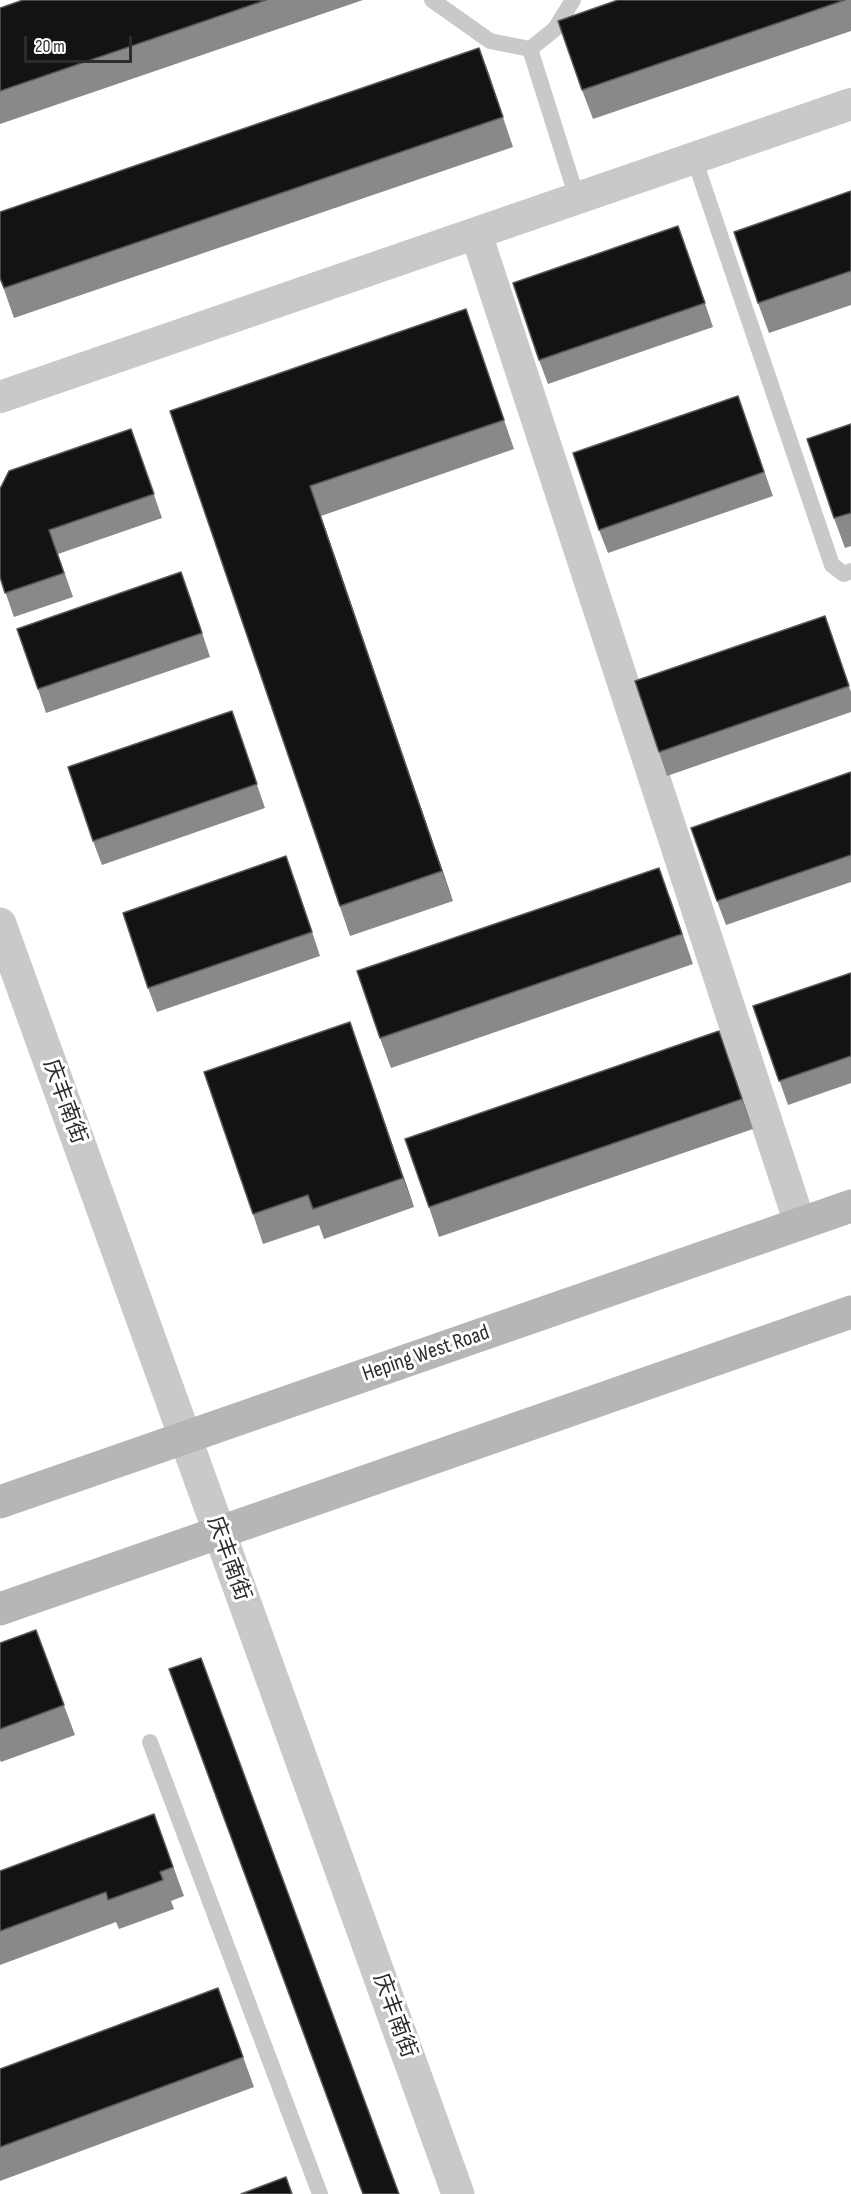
<!DOCTYPE html>
<meta charset="utf-8">
<style>
body{margin:0}
#map{position:relative;width:851px;height:2194px;overflow:hidden;background:#fff;font-family:"Sofia Sans Condensed",sans-serif}
canvas{display:block}
.scale{position:absolute;left:24px;top:36px;width:108px;height:27px;box-sizing:border-box;border:3px solid #2c2c2c;border-top:0;padding-left:8px;font-size:18px;line-height:21px;white-space:nowrap;color:#2c2c2c;-webkit-text-stroke:4px #fff;paint-order:stroke}
</style>
<div id="map">
<canvas width="851" height="2194"></canvas>
<div class="scale">20 m</div>
</div>
<script>
const ctx = document.querySelector('canvas').getContext('2d');
ctx.lineJoin = 'round';
function stroke(path, color, width, dash) { ctx.strokeStyle = color; ctx.lineWidth = width; ctx.lineCap = dash ? 'butt' : 'round'; ctx.setLineDash(dash || []); ctx.stroke(path); }
function fillPath(path, color) { ctx.fillStyle = color; ctx.fill(path, 'evenodd'); }
function drawText(font, color, halo, rows, align = 'center') {
  ctx.font = font + ' "Sofia Sans Condensed","Noto Sans SC",sans-serif'; ctx.lineWidth = 6; ctx.setLineDash([]); ctx.textBaseline = 'middle'; ctx.strokeStyle = halo; ctx.fillStyle = color; for (const [text, x, y, turn = 0] of rows) {
    ctx.save(); ctx.translate(x, y); ctx.rotate((+turn || 0) * Math.PI / 180); ctx.textAlign = isNaN(turn) ? turn : align; if (halo) ctx.strokeText(text, 0, 0); ctx.fillText(text, 0, 0); ctx.restore();
  }
}
const service = new Path2D(`
 M 432,0 L 490,41 L 530,49 L 555,29 L 573,0
 M 530,49 L 577,198
 M 694,158 L 832,565 L 844,574 L 851,571
 M 150,1742 L 320,2194`);
const minor = new Path2D(`
 M 476,233 L 800,1224
 M 0,397 L 851,104`);
const tertiary = new Path2D(`
 M 0,924 L 458,2194`);
const secondary = new Path2D(`
 M 0,1502 L 851,1206
 M 0,1609 L 851,1312`);
const wall = new Path2D(`
 M 23,0 L 363,0 L 0,124 L 0,8 Z
 M 618,0 L 851,0 L 851,31 L 593,119 L 582,90 Z
 M 479,48 L 513,147 L 14,318 L 0,278 Z
 M 851,191 L 851,305 L 769,333 L 758,303 Z
 M 687,250 L 713,327 L 548,384 L 539,360 Z
 M 466,309 L 514,449 L 321,516 L 453,901 L 350,936 L 170,411 Z
 M 738,396 L 773,496 L 608,553 L 599,530 Z
 M 851,424 L 851,546 L 845,548 L 834,518 Z
 M 131,429 L 162,518 L 58,554 L 73,597 L 14,617 L 0,577 Z
 M 190,596 L 210,657 L 46,713 L 38,689 Z
 M 833,640 L 851,692 L 851,712 L 667,776 L 659,752 Z
 M 240,735 L 265,808 L 102,865 L 93,841 Z
 M 851,772 L 851,882 L 726,925 L 717,901 Z
 M 295,880 L 320,956 L 157,1012 L 148,988 Z
 M 670,897 L 693,964 L 391,1068 L 380,1038 Z
 M 851,973 L 851,1083 L 788,1105 L 753,1006 Z
 M 360,1051 L 414,1207 L 324,1239 L 319,1225 L 263,1244 L 253,1214 Z
 M 729,1060 L 753,1129 L 439,1237 L 429,1207 Z
 M 36,1630 L 75,1735 L 1,1762 L 0,1760 L 0,1643 Z
 M 154,1814 L 184,1896 L 171,1901 L 174,1909 L 119,1929 L 116,1922 L 0,1965 L 0,1871 Z
 M 218,1988 L 254,2087 L 0,2181 L 0,2069 Z`);
const shadedWall = new Path2D(`
 M 479,48 L 490,77 L 513,147 L 503,117 Z
 M 310,486 L 321,516 L 453,901 L 442,871 Z
 M 350,1022 L 360,1051 L 414,1207 L 403,1178 Z
 M 719,1031 L 729,1060 L 753,1129 L 742,1099 Z`);
const building = new Path2D(`
 M 23,0 L 266,0 L 0,91 L 0,8 Z
 M 618,0 L 845,0 L 582,90 L 558,21 Z
 M 479,48 L 503,117 L 4,288 L 0,278 L 0,212 Z
 M 851,191 L 851,271 L 758,303 L 734,232 Z
 M 678,226 L 705,303 L 539,360 L 513,283 Z
 M 466,309 L 504,420 L 310,486 L 442,871 L 340,906 L 170,411 Z
 M 738,396 L 764,472 L 599,530 L 573,453 Z
 M 851,424 L 851,513 L 834,518 L 807,439 Z
 M 131,429 L 154,494 L 49,530 L 64,573 L 5,593 L 0,577 L 0,489 L 9,471 Z
 M 181,572 L 202,633 L 38,689 L 17,629 Z
 M 825,616 L 849,686 L 659,752 L 635,681 Z
 M 232,711 L 257,784 L 93,841 L 68,767 Z
 M 851,772 L 851,855 L 717,901 L 691,828 Z
 M 286,856 L 312,932 L 148,988 L 123,913 Z
 M 659,868 L 682,934 L 380,1038 L 357,971 Z
 M 851,973 L 851,1056 L 779,1081 L 753,1006 Z
 M 350,1022 L 403,1178 L 313,1209 L 308,1195 L 253,1214 L 204,1072 Z
 M 719,1031 L 742,1099 L 429,1207 L 405,1139 Z
 M 36,1630 L 64,1705 L 0,1729 L 0,1643 Z
 M 201,1658 L 399,2194 L 363,2194 L 169,1669 Z
 M 154,1814 L 173,1867 L 160,1872 L 163,1880 L 108,1900 L 106,1892 L 0,1931 L 0,1871 Z
 M 218,1988 L 243,2057 L 0,2147 L 0,2069 Z
 M 286,2177 L 292,2194 L 241,2194 Z`);
const streetNames = [
 ["庆丰南街",64,1102,70],
 ["Heping West Road",426,1354,-19],
 ["庆丰南街",228,1559,70],
 ["庆丰南街",394,2016,70]
];
stroke(service, '#c9c9c9', 16);
stroke(minor, '#c9c9c9', 32);
stroke(tertiary, '#c9c9c9', 33);
stroke(secondary, '#b6b6b6', 33);
fillPath(wall, '#898989');
fillPath(shadedWall, '#5a5a5a');
fillPath(building, '#131313');
stroke(building, '#5a5a5a', 1.5);
drawText('22px', '#2c2c2c', '#fff', streetNames);
</script>
